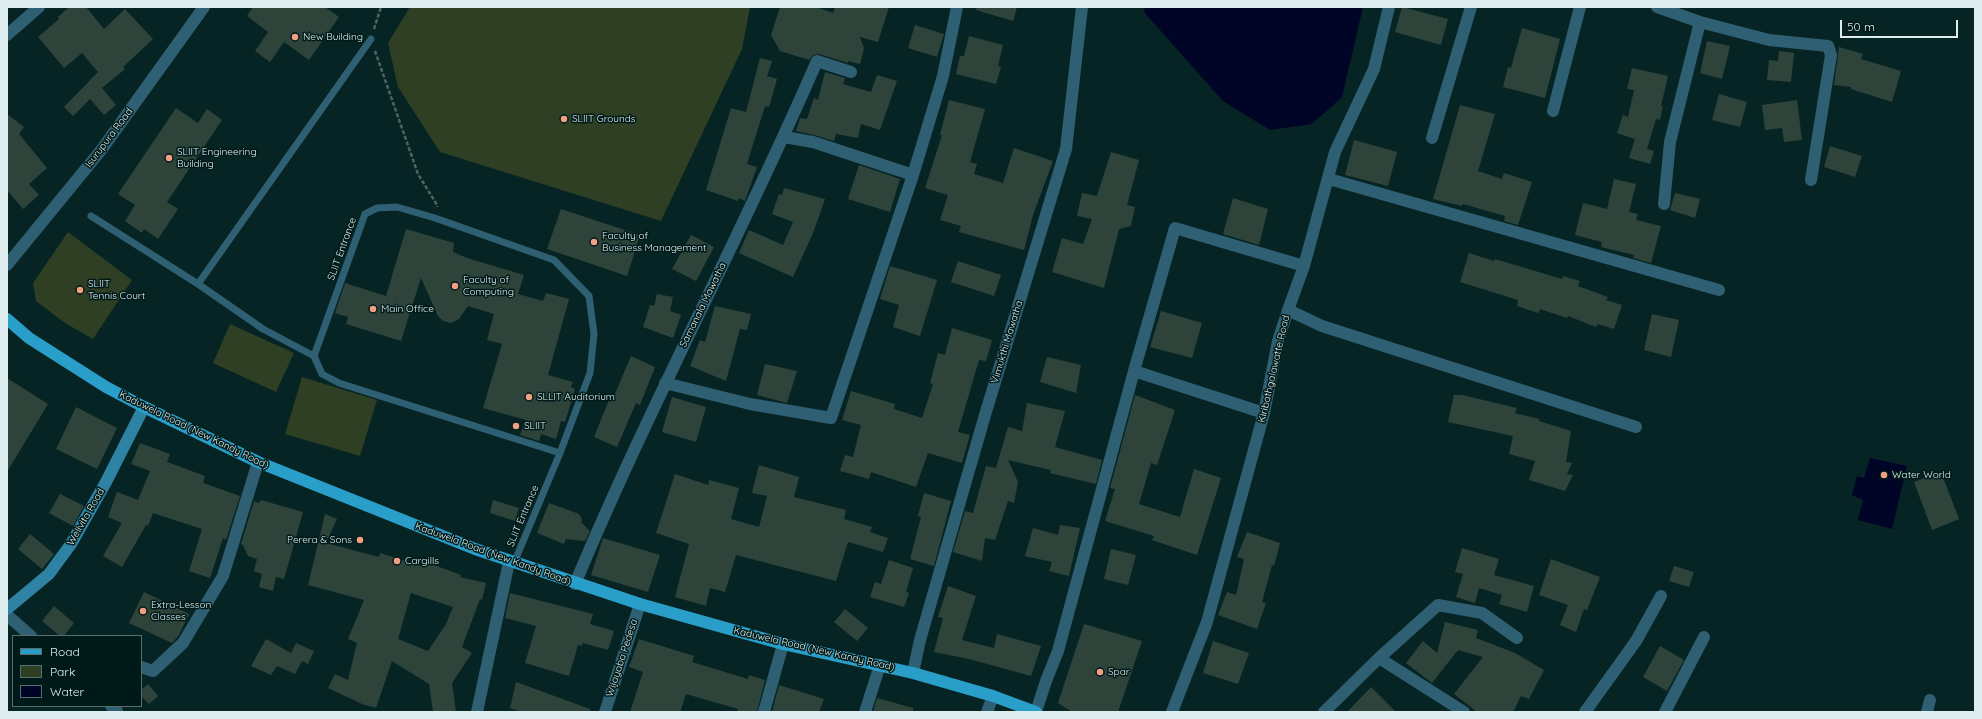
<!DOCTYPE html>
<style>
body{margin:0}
#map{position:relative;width:1982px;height:719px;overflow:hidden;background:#072424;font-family:Quicksand,sans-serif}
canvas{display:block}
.frame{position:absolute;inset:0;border:8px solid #deeeee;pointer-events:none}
.legend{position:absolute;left:12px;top:635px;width:130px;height:72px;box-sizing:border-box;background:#001a1a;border:1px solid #596f6f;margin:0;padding:5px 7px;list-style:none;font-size:12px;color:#deeeee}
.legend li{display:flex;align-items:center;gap:8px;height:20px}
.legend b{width:20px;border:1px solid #596f6f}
.scale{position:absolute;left:1840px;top:20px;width:118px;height:18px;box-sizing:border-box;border:2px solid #deeeee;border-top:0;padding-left:5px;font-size:12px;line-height:14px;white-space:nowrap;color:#deeeee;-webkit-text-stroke:3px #001a1a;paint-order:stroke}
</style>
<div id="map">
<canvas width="1982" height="719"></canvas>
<div class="frame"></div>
<ul class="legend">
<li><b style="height:5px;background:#299ec8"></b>Road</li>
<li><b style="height:11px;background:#2e3f23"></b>Park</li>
<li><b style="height:11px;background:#000426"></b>Water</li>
</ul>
<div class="scale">50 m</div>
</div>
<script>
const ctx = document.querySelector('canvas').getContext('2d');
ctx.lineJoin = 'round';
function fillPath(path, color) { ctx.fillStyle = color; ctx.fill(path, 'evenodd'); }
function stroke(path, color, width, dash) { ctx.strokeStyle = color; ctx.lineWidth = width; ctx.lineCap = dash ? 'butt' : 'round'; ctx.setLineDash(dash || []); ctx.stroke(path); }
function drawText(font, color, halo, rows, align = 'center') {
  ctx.font = font + ' Quicksand,sans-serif'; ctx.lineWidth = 3; ctx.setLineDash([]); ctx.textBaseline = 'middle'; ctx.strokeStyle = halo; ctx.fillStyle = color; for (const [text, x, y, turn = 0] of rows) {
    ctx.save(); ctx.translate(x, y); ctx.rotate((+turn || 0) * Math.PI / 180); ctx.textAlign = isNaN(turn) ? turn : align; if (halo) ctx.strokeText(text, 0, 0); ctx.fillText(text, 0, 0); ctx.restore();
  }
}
const green = new Path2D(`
 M 410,7 L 750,7 L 742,49 L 661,221 L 440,152 L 398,87 L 388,43 Z
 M 68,232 L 132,280 L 93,339 L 65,323 L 36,301 L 33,283 Z
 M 230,324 L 294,353 L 276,392 L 213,363 Z
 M 302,377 L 377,400 L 360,456 L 285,434 Z`);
const water = new Path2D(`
 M 1145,7 L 1363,7 L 1342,97 L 1312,124 L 1270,130 L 1223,101 L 1144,12 Z
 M 1870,458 L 1907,466 L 1892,529 L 1858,520 L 1863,500 L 1852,495 L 1857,476 L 1864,478 Z`);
const building = new Path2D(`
 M 69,7 L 86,7 L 104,29 L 125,9 L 153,39 L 123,67 L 125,69 L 102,88 L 116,105 L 104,115 L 90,99 L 73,116 L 64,107 L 98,72 L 82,53 L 64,68 L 38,37 L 59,19 L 58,17 Z
 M 253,7 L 325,7 L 339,17 L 309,60 L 284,42 L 270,62 L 255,51 L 268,32 L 247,16 Z
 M 780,7 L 816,7 L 833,13 L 835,7 L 889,7 L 878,42 L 860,37 L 864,48 L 860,64 L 848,61 L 848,63 L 819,54 L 813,55 L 809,60 L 780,51 L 771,35 Z
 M 977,7 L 1017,7 L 1013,21 L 976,10 Z
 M 1402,7 L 1448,19 L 1441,45 L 1395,32 Z
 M 915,25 L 944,34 L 937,57 L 908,48 Z
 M 1522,28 L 1560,39 L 1545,98 L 1503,87 L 1508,67 L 1511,68 Z
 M 969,36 L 1003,45 L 998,66 L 1001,67 L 996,84 L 956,74 L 960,56 L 964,56 Z
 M 1707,41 L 1730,46 L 1722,79 L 1700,73 Z
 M 1839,47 L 1863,54 L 1861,59 L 1901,71 L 1892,102 L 1851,89 L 1851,87 L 1834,85 Z
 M 1779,51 L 1794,53 L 1791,82 L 1767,80 L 1769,60 L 1778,61 Z
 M 760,58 L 772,61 L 767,76 L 777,79 L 769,107 L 765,106 L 747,164 L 757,167 L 745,201 L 739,198 L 738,201 L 706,190 L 731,108 L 746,112 Z
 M 1632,68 L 1668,76 L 1661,106 L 1663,106 L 1660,120 L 1656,119 L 1647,149 L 1654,151 L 1650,164 L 1629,158 L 1635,139 L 1617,133 L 1623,115 L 1628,117 L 1634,90 L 1627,89 Z
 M 825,72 L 845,78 L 843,84 L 871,92 L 877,75 L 897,81 L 880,130 L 861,124 L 858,138 L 836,134 L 834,141 L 814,135 L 796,131 L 800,118 L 807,119 L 814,98 L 818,100 Z
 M 1719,94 L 1747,102 L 1740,127 L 1712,120 Z
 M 949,100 L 985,109 L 970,162 L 977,164 L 974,174 L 1003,183 L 1014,148 L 1053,161 L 1033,215 L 1024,250 L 959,232 L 961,226 L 940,220 L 948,195 L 925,188 L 942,135 L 940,135 Z
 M 1797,100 L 1802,140 L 1784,142 L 1782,128 L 1765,130 L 1762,105 Z
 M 1460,105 L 1495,114 L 1478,171 L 1502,179 L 1504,173 L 1532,182 L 1518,225 L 1504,221 L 1505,216 L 1463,204 L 1462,206 L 1433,199 Z
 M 176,108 L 198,123 L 207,109 L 222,120 L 167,202 L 178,209 L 158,239 L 144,229 L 142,233 L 125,221 L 135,205 L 118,194 Z
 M 7,114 L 24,127 L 19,134 L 47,168 L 29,184 L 39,195 L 23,209 L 7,190 Z
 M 1354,140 L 1397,152 L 1388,186 L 1345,175 Z
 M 1830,146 L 1862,156 L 1855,177 L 1824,167 Z
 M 1111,152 L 1139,160 L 1127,205 L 1135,207 L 1131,226 L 1119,229 L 1104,288 L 1052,272 L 1062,238 L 1083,244 L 1092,219 L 1077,216 L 1082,193 L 1097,196 Z
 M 859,165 L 900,179 L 890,212 L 848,199 Z
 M 1614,179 L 1636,184 L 1629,212 L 1638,214 L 1636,220 L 1661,226 L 1651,263 L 1633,258 L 1634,255 L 1601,247 L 1602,242 L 1575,235 L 1583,203 L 1607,209 Z
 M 784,188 L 825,199 L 813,233 L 793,277 L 739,253 L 749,230 L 783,245 L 793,222 L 772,214 L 779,194 L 782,195 Z
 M 1675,193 L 1700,199 L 1695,218 L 1670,210 Z
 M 1233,198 L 1268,209 L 1259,245 L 1223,234 Z
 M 561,209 L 640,235 L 627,276 L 547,249 Z
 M 406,229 L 454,243 L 453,252 L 467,258 L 524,275 L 518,294 L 543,301 L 546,293 L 569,299 L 548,375 L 573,382 L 571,387 L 575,389 L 565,422 L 561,421 L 556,439 L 541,434 L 539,441 L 520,435 L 526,420 L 483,408 L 502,344 L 487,340 L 494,314 L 468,306 L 459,319 L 451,323 L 443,321 L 438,316 L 421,278 L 401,341 L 346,324 L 348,317 L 335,313 L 345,283 L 386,296 Z
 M 691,235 L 714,247 L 696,281 L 672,269 Z
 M 1469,253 L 1494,261 L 1495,259 L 1562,279 L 1563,276 L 1580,281 L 1578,286 L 1608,297 L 1606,300 L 1622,305 L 1614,329 L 1598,324 L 1596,327 L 1568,316 L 1567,318 L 1540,309 L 1538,313 L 1517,306 L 1518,300 L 1460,282 Z
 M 958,261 L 1001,275 L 994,296 L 951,282 Z
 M 890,266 L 937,280 L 920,336 L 893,327 L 899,305 L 880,299 Z
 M 657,294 L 673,297 L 670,311 L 681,315 L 673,338 L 643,327 L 650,305 L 654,306 Z
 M 715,306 L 751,314 L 747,330 L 740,329 L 726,381 L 690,366 L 700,340 L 705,342 Z
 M 1161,311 L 1202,323 L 1192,358 L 1150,347 Z
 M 1652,314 L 1679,320 L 1671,357 L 1644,350 Z
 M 952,328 L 992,340 L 986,361 L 979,360 L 958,432 L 970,435 L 962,463 L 928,453 L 916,487 L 871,472 L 869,479 L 840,471 L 845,455 L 853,457 L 861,425 L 842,420 L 851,391 L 895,404 L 894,409 L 922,418 L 933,384 L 930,383 L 938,353 L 945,355 Z
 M 631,356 L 655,367 L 640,405 L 636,403 L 617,447 L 594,437 L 609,400 L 612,401 Z
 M 1047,357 L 1081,365 L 1076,393 L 1040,382 Z
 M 765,364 L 797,371 L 787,403 L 757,395 Z
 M 7,378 L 48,404 L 7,472 Z
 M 1135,395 L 1175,410 L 1157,465 L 1151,463 L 1139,504 L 1180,517 L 1194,469 L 1221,478 L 1197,555 L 1152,540 L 1154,536 L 1105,521 L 1115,489 L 1110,488 Z
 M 1454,395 L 1462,395 L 1517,408 L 1515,413 L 1539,419 L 1539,421 L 1571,431 L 1566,462 L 1572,463 L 1567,474 L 1573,475 L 1565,491 L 1529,480 L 1535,461 L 1509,454 L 1513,436 L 1448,422 Z
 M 672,397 L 706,407 L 696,442 L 662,432 Z
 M 1027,403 L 1065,411 L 1055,447 L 1102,460 L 1096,484 L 1050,473 L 1051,470 L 1008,460 L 1018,482 L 1014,503 L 1008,501 L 995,540 L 985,538 L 982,561 L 953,552 L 965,511 L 973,513 L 986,466 L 996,468 L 1008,427 L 1022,431 Z
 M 76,407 L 117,428 L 97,469 L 56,449 Z
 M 140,443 L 170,454 L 167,462 L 205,476 L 203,483 L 240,496 L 226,540 L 223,538 L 210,578 L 189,571 L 202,529 L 153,513 L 148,526 L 146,525 L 122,567 L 103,556 L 122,523 L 108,517 L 117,492 L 138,500 L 150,471 L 131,464 Z
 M 759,465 L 799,477 L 794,497 L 846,510 L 844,519 L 872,527 L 870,532 L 888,538 L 883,552 L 848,542 L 836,581 L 736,555 L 725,592 L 710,588 L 706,606 L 675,597 L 689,544 L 656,533 L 675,474 L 708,485 L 709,480 L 739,488 L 731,519 L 759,527 L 767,496 L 752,493 Z
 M 1941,472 L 1959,519 L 1932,530 L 1914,482 Z
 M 924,493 L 951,501 L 934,566 L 910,559 L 921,517 L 918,516 Z
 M 60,494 L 84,506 L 73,526 L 49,513 Z
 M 261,500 L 303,512 L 284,579 L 276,577 L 273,591 L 259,587 L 262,574 L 254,571 L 257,559 L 248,556 L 243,545 L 241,544 L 254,501 L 259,503 Z
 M 493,500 L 519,508 L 515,521 L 490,513 Z
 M 549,503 L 579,514 L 582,519 L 581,522 L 590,531 L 585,541 L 566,539 L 564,544 L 537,533 Z
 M 325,514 L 337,519 L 326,543 L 379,557 L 380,553 L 425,567 L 426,562 L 461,575 L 460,577 L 486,583 L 482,600 L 480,599 L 462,647 L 472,653 L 452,683 L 456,712 L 433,712 L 429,684 L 392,661 L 376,708 L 362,704 L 328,688 L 335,674 L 348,680 L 357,643 L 348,639 L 364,600 L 308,585 ZM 411,593 L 453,607 L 446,624 L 428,651 L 398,639 Z
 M 1060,525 L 1080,528 L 1069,576 L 1049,571 L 1052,562 L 1025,556 L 1033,528 L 1058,535 Z
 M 1247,532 L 1280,543 L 1274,566 L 1272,565 L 1262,602 L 1266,603 L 1257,629 L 1218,615 L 1227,592 L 1236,595 L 1244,559 L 1237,557 Z
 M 30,534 L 54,554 L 42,569 L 18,549 Z
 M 603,538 L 660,555 L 648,592 L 591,575 Z
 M 1462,548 L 1499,559 L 1494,575 L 1534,586 L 1527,612 L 1499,604 L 1502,595 L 1479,588 L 1475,603 L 1456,597 L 1463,574 L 1455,572 Z
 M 1111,549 L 1136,555 L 1128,585 L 1104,579 Z
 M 1551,559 L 1600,577 L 1587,610 L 1584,609 L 1576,632 L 1560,625 L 1568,605 L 1539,595 Z
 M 889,560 L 913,568 L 906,592 L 909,593 L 904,607 L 870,597 L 875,582 L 881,584 Z
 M 1674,566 L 1694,572 L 1689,587 L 1669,581 Z
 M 948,586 L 976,596 L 962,640 L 994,648 L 997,634 L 1041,646 L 1031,676 L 969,659 L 934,652 L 943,618 L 938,617 Z
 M 144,592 L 189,614 L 179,635 L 172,643 L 129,623 Z
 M 510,593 L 593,614 L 590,624 L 614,631 L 608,650 L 583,643 L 582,646 L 578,645 L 569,676 L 525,663 L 536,626 L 505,618 Z
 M 54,606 L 74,623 L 64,636 L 60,636 L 42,621 Z
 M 845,609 L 868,628 L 857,641 L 834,622 Z
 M 1445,622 L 1478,630 L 1476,638 L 1515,653 L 1544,670 L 1529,699 L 1521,696 L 1513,712 L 1477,712 L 1454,694 L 1483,657 L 1458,650 L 1432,683 L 1406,663 L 1423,641 L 1437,653 Z
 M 1084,624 L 1142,641 L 1118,712 L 1072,712 L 1058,703 Z
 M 266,639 L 291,653 L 296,643 L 314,651 L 308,664 L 302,661 L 295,674 L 277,666 L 271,675 L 251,666 Z
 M 639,639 L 694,656 L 692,662 L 748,679 L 749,675 L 765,680 L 757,712 L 737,712 L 738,709 L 686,694 L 680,712 L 630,712 L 643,672 L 629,667 Z
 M 1213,641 L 1249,653 L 1238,684 L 1203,673 Z
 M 1660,646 L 1684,660 L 1667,691 L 1643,677 Z
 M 516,682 L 590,709 L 590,712 L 522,712 L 510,708 Z
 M 148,684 L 158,696 L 149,704 L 141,696 L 141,690 Z
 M 779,685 L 824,699 L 819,712 L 772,712 Z
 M 1371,687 L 1396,712 L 1347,712 Z
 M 877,698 L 913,708 L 913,712 L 873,712 Z`);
const path = new Path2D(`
 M 374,29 L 381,7
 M 375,51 L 418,174 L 437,205 L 437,207`);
const lane = new Path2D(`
 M 91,216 L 198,284 L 263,329 L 314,356
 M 198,284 L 371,39
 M 514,563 L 560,453 L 590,373 L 594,334 L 589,296 L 554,260 L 435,218 L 397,207 L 377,208 L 365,214 L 314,356 L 322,374 L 339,383 L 560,453`);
const street = new Path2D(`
 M 1657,7 L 1700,22 L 1769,40 L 1828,46 L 1831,55 L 1811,180
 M 7,35 L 39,7
 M 1553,111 L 1580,7
 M 1432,138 L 1471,7
 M 913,175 L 943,76 L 957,7
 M 1329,179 L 1719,290
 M 1664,204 L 1670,142 L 1700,22
 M 7,265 L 102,149 L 204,7
 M 1288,310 L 1322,326 L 1636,427
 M 1134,371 L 1175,228 L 1304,266
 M 665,383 L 750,404 L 831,418 L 913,175 L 813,142 L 784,137
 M 575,584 C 649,406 741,237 817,61 L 851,72
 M 7,615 L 31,636
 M 1379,658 L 1464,712
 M 141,667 L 153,671 L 183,643 L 223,576 L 258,462
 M 913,673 L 920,640 L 985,415 L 1066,149 L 1082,7
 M 111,706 L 117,711
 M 477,712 L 509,562
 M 605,712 L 640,604
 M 764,712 L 783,644
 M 865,712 L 880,665
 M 987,712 L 993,696
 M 1036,712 L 1046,681 L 1058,651 L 1134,371 L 1264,413
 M 1172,712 L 1207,622 L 1264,413 L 1278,341 L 1288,310 L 1304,266 L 1335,152 L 1374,69 L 1389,7
 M 1324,712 L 1379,658 L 1438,605 L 1482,613 L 1517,638
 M 1585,712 L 1636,641 L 1661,596
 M 1665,712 L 1704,637
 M 1927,712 L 1930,700`);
const secondary = new Path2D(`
 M 7,609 L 49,574 L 71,544 L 106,482 L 144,407`);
const primary = new Path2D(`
 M 7,319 L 29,338 L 106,387 L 144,407 L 258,462 L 475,549 L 640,604 L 783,644 L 913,673 L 993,696 L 1036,712`);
const markers = [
 [295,37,4,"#f2a081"],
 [564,119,4,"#f2a081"],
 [169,158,4,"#f2a081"],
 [594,242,4,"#f2a081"],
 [455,286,4,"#f2a081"],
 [80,290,4,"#f2a081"],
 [373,309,4,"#f2a081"],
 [529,397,4,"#f2a081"],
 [516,426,4,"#f2a081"],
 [1884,475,4,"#f2a081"],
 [360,540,4,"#f2a081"],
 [397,561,4,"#f2a081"],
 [143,611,4,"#f2a081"],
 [1100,672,4,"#f2a081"]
];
const poiNames = [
 ["New Building",303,37],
 ["SLIIT Grounds",572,119],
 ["SLIIT Engineering",177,152],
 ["Building",177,164],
 ["Faculty of",602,236],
 ["Business Management",602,248],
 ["Faculty of",463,280],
 ["Computing",463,292],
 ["SLIIT",88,284],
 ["Tennis Court",88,296],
 ["Main Office",381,309],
 ["SLLIT Auditorium",537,397],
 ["SLIIT",524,426],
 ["Water World",1892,475],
 ["Perera & Sons",352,540,"right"],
 ["Cargills",405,561],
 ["Extra-Lesson",151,605],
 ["Classes",151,617],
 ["Spar",1108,672]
];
const streetNames = [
 ["Isurupura Road",109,138,-53],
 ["SLIIT Entrance",342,249,-70],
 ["Samanala Mawatha",703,305,-64],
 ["Vimukthi Mawatha",1007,342,-73],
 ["Kiribathgalawatte Road",1274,369,-77],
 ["Kaduwela Road (New Kandy Road)",194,430,26],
 ["SLIIT Entrance",523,516,-67],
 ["Welivita Road",86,517,-60],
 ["Kaduwela Road (New Kandy Road)",493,554,20],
 ["Kaduwela Road (New Kandy Road)",814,649,13],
 ["Wijayaba Pedesa",622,658,-72]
];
fillPath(green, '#2e3f23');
fillPath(water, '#000426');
fillPath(building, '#2e443a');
stroke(path, '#4b6464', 2.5, [4, 2]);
stroke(lane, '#2e5f72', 7);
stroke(street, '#2e5f72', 12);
stroke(secondary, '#2e82a3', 12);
stroke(primary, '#299ec8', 12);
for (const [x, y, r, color] of markers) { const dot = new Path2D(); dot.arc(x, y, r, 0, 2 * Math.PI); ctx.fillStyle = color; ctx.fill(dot); stroke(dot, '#001a1a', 1.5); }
drawText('10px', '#deeeee', '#001a1a', poiNames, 'left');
drawText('10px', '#deeeee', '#001a1a', streetNames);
</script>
